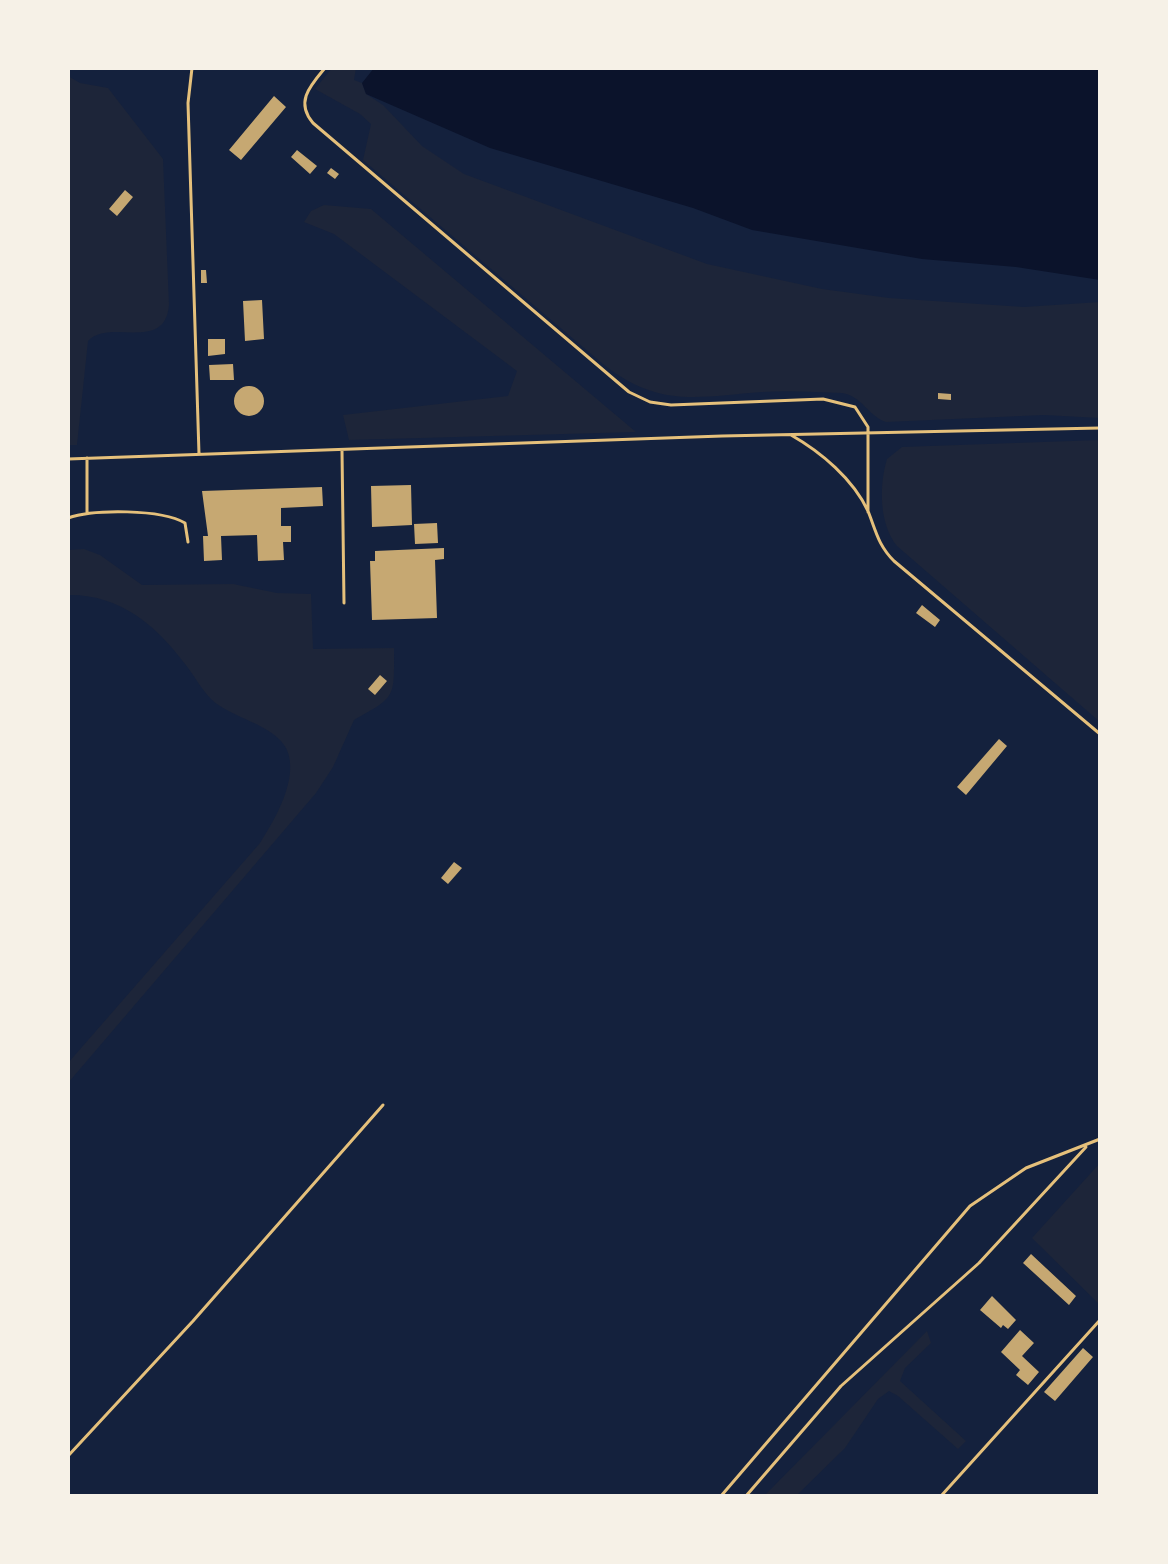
<!DOCTYPE html>
<style>
body{margin:0}
#map{position:relative;width:1168px;height:1564px;overflow:hidden;background:#14213d;font-family:Poppins,sans-serif}
canvas{display:block}
.frame{position:absolute;inset:0;border:70px solid #f6f1e7;pointer-events:none}
</style>
<div id="map">
<canvas width="1168" height="1564"></canvas>
<div class="frame"></div>
</div>
<script>
const ctx = document.querySelector('canvas').getContext('2d');
ctx.lineJoin = 'round';
function fillPath(path, color) { ctx.fillStyle = color; ctx.fill(path, 'evenodd'); }
function stroke(path, color, width, dash) { ctx.strokeStyle = color; ctx.lineWidth = width; ctx.lineCap = dash ? 'butt' : 'round'; ctx.setLineDash(dash || []); ctx.stroke(path); }
const green = new Path2D(`
 M 332,68 L 356,68 L 354,80 L 362,83 L 366,94 L 383,105 L 422,146 L 464,174 L 707,264 L 822,289 L 889,298 L 1024,307 L 1100,302 L 1100,418 L 1044,415 L 886,422 C 868,416 862,396 842,393 C 816,392 788,390 762,392 C 697,397 658,408 603,364 L 363,160 L 371,124 L 360,114 L 315,89 Z
 M 68,76 L 80,83 L 108,88 L 163,159 L 169,305 C 165,353 110,318 88,341 L 77,445 L 68,445 Z
 M 324,205 L 371,209 L 636,432 L 349,440 L 343,415 L 508,396 L 517,371 L 334,234 L 304,222 L 311,211 Z
 M 1100,440 L 1100,722 L 897,546 C 879,524 879,485 887,459 L 902,447 Z
 M 84,549 L 100,555 L 142,585 L 233,584 L 277,593 L 311,594 L 313,649 L 394,648 C 394,698 397,696 354,720 L 333,767 L 316,793 L 68,1083 L 68,1063 L 260,843 C 275,819 299,779 287,750 C 275,724 230,718 211,699 C 201,689 194,675 185,664 C 156,625 119,594 68,595 L 68,550 Z
 M 1100,1163 L 1100,1305 L 1032,1238 Z
 M 927,1331 L 931,1343 L 905,1368 L 900,1381 L 966,1441 L 958,1449 L 898,1396 L 889,1391 L 878,1399 L 845,1448 L 796,1496 L 764,1496 Z`);
const water = new Path2D(`
 M 374,68 L 1100,68 L 1100,280 L 1016,267 L 922,259 L 752,230 L 693,208 L 490,148 L 366,94 L 362,83 Z`);
const building = new Path2D(`
 M 274,96 L 286,107 L 241,160 L 229,150 Z
 M 297,150 L 317,166 L 310,174 L 291,157 Z
 M 331,168 L 339,174 L 335,179 L 327,173 Z
 M 125,190 L 133,197 L 117,216 L 109,209 Z
 M 201,270 L 206,270 L 207,283 L 201,283 Z
 M 262,300 L 264,339 L 245,341 L 243,301 Z
 M 208,339 L 225,339 L 225,354 L 208,356 Z
 M 233,364 L 234,380 L 210,380 L 209,365 Z
 M234 401a15 15 0 1 1 30 0a15 15 0 1 1-30 0Z
 M 938,393 L 951,394 L 951,400 L 938,399 Z
 M 411,485 L 412,525 L 372,527 L 371,486 Z
 M 322,487 L 323,506 L 281,508 L 281,526 L 291,526 L 291,542 L 283,542 L 284,560 L 258,561 L 257,535 L 221,536 L 222,560 L 204,561 L 203,536 L 208,536 L 202,491 Z
 M 437,523 L 438,543 L 415,544 L 414,524 Z
 M 444,548 L 444,559 L 435,560 L 437,618 L 372,620 L 370,561 L 375,561 L 375,551 Z
 M 922,605 L 940,620 L 935,627 L 916,613 Z
 M 380,675 L 387,681 L 375,695 L 368,689 Z
 M 999,739 L 1007,746 L 966,795 L 957,787 Z
 M 454,862 L 462,868 L 448,884 L 441,878 Z
 M 1031,1254 L 1076,1296 L 1069,1305 L 1023,1263 Z
 M 992,1296 L 1016,1320 L 1008,1329 L 1003,1325 L 1001,1328 L 980,1310 Z
 M 1020,1330 L 1034,1343 L 1022,1356 L 1039,1372 L 1028,1385 L 1016,1375 L 1020,1370 L 1001,1352 Z
 M 1083,1348 L 1093,1357 L 1055,1401 L 1044,1392 Z`);
const service = new Path2D(`
 M 192,68 L 188,103 L 199,454
 M 325,68 C 310,86 295,102 313,123 L 629,392 L 650,402 L 671,405 L 823,399 L 855,407 L 868,427 L 868,512
 M 791,435 C 821,452 853,479 868,511 C 876,531 878,545 894,561 L 1100,734
 M 342,451 L 344,603
 M 68,459 L 722,436 L 1100,428
 M 87,513 L 87,458
 M 68,518 C 94,509 161,509 185,523 L 188,542
 M 68,1456 L 193,1321 L 383,1105
 M 721,1496 L 970,1206 L 1026,1168 L 1100,1139
 M 746,1496 L 841,1386 L 979,1263 L 1086,1147
 M 941,1496 L 1100,1320`);
fillPath(green, '#1d2539');
fillPath(water, '#0b132b');
fillPath(building, '#c6a872');
stroke(service, '#e5c07b', 3);
</script>
